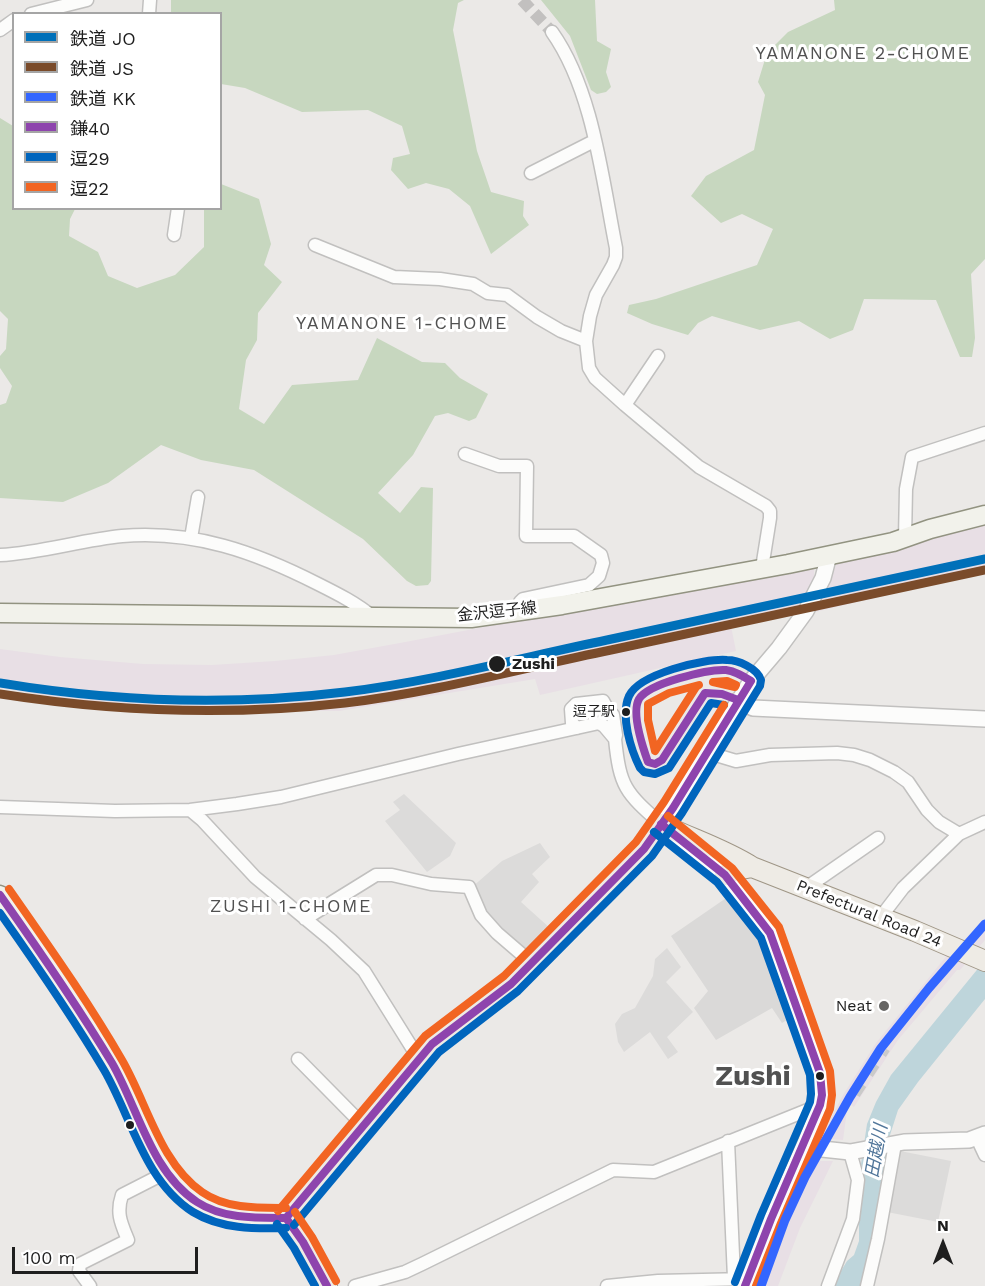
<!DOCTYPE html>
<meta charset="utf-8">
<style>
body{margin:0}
#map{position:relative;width:985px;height:1286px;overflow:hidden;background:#ebe9e7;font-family:"Work Sans","Noto Sans JP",sans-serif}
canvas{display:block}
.legend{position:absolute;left:12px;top:12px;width:210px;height:198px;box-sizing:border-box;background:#fff;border:2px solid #a5a5a5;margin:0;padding:8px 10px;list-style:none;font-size:18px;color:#1e1e1e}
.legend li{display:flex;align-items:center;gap:12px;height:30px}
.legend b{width:30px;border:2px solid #a5a5a5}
.north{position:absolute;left:913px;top:1214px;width:60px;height:60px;-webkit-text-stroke:4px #fff;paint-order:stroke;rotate:0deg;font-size:16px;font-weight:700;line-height:24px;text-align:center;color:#1e1e1e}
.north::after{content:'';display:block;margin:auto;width:21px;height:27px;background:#1e1e1e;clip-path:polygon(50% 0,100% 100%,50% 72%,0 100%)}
.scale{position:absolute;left:12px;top:1247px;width:186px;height:27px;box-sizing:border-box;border:3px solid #1e1e1e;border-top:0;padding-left:8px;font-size:18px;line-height:21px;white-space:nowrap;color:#1e1e1e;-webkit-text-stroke:4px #fff;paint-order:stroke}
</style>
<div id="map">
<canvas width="985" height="1286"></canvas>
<ul class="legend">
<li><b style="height:8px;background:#0070b9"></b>鉄道 JO</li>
<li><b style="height:8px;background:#7a4b2a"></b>鉄道 JS</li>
<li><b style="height:8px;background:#36f"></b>鉄道 KK</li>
<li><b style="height:8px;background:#8e44ad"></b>鎌40</li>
<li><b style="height:8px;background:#0065bd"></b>逗29</li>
<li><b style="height:8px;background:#f26522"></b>逗22</li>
</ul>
<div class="north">N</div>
<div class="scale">100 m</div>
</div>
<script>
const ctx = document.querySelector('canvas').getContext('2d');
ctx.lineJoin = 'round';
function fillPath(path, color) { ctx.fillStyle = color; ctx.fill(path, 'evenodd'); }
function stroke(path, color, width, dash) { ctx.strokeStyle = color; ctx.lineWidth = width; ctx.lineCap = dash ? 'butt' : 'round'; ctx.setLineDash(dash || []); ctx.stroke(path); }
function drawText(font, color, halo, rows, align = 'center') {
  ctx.font = font + ' "Work Sans","Noto Sans JP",sans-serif'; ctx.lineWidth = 6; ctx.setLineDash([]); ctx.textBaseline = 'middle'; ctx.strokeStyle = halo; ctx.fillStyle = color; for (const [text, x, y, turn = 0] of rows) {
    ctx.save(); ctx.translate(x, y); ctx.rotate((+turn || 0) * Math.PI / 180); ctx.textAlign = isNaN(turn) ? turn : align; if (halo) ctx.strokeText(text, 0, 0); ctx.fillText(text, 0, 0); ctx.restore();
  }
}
const residential = new Path2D(`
 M 732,894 L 768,948 L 790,1018 L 782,1023 L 772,1008 L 716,1040 L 694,1008 L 708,991 L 671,936 Z`);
const industrial = new Path2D(`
 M 985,521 L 985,572 L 815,612 L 839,559 Z
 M 814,564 L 814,580 L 800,606 L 730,621 L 736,651 L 540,695 L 535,679 L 339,711 L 161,709 L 60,698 L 0,688 L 0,649 L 60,657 L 143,664 L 212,665 L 275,661 L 334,655 L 400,643 Z
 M 985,919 L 985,940 L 979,947 L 963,941 Z
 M 948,954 L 967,962 L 960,970 L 957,970 L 898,1040 L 854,1107 L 848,1103 L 843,1140 L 820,1138 L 843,1095 L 876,1043 Z
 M 805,1161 L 833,1161 L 800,1228 L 778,1286 L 754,1286 Z`);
const forest = new Path2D(`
 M 171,0 L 464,0 L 458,3 L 453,30 L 477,151 L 491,192 L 524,201 L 523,216 L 529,225 L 491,254 L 470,206 L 449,189 L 426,183 L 408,189 L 391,170 L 393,158 L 410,154 L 402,126 L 368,110 L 302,112 L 245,88 L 221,84 L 220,14 L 171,13 Z
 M 541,0 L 595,0 L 597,41 L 611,49 L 606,72 L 611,87 L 606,92 L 597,94 L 591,90 L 570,36 Z
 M 834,0 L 985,0 L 985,259 L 971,274 L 975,338 L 972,357 L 960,357 L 936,300 L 864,299 L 853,330 L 830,339 L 799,321 L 760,330 L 712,316 L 698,323 L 688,335 L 652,324 L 627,313 L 629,305 L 656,299 L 757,265 L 773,229 L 742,214 L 721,223 L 691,196 L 706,176 L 754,150 L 765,95 L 758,82 L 767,53 L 788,32 L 835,10 Z
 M 0,118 L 13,126 L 14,208 L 75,209 L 70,219 L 69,236 L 98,252 L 108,276 L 137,288 L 175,275 L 204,247 L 204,209 L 220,208 L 221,184 L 259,199 L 271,244 L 264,265 L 282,282 L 258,313 L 257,340 L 246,360 L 239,409 L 264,424 L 292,385 L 358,380 L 377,338 L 422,362 L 445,363 L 460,378 L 488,394 L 476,418 L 469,421 L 448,413 L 435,416 L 413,455 L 378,493 L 400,513 L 421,487 L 433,488 L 431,581 L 428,585 L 416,586 L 407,581 L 363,539 L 254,470 L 201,460 L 161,445 L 108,483 L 63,502 L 0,498 L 0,405 L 6,403 L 12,386 L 0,368 L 0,356 L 6,349 L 8,319 L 0,311 Z`);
const parking = new Path2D(`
 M 404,794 L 456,843 L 450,856 L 427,872 L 385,821 L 400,810 L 393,802 Z
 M 540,843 L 550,857 L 532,874 L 539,882 L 521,902 L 551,929 L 527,955 L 488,921 L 471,888 L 502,861 Z
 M 667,948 L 681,967 L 666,982 L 693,1012 L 667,1037 L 678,1052 L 668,1059 L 650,1032 L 624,1052 L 618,1042 L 615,1024 L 622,1014 L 635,1008 L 653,976 L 655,959 Z
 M 900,1151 L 951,1161 L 938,1222 L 887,1212 Z`);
const water = new Path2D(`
 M 985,960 L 985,999 L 918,1082 L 898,1110 L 890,1135 L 876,1219 L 861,1286 L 835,1286 L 838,1276 L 847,1261 L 854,1255 L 859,1241 L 859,1214 L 864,1176 L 861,1164 L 867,1124 L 876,1102 L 891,1075 Z`);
const minorTunnel = new Path2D(`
 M 522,0 L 552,32`);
const minor = new Path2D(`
 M 31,14 L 87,0
 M 149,14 L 150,0
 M 0,30 L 14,20
 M 552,32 C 593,90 602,178 616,248 L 616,257 L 613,265 L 596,295 L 590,316 L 586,341 L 589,368 L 595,378 L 625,405 L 699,467 L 766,506 L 770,511 L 770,518 L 762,568
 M 531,173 L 594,141
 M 174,235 L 178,208
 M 315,245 L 394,277 L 440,279 L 473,284 L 488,293 L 507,295 L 537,317 L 561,331 L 586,341
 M 625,405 L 658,356
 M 465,454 L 499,466 L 527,466 L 526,536 L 574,536 L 601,555 L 603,563 L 599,576 L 589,585 L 523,599 L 520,602 L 520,611
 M 191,538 L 198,497
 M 905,538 L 906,489 L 912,457 L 985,433
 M 0,555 C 41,553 81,540 122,536 C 194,530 255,552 318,584 C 338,594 356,603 373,617
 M 615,739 C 620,787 625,792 661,824
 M 706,752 L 736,761 L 770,755 L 837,753 L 854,755 L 870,760 L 894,772 L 908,782 L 927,810 L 939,822 L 959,834
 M 0,807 L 115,811 L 190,810 L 237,804 L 281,797 L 458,754 L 599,723 L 604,726 L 615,739 L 616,735 L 613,715 L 608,710 L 603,701 L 576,704 L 571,709 L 572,723 L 577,728
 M 190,810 L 202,820 L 255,877 L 331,940 L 364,971 L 419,1059
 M 806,888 L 878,838
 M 880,918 L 903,888 L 959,834 L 985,822
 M 305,919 L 376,875 L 392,875 L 431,884 L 469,887 L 481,915 L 497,933 L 533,964
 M 298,1059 L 363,1125
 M 977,1138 L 985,1155
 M 728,1141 L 734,1278
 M 90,1286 L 79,1271 L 80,1264 L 128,1240 C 121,1223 116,1213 122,1195 L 167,1172
 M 355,1286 L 405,1272 L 422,1264 L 613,1170 L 654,1172 L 820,1105
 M 607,1286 L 658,1281 L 747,1279
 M 828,1286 L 853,1219 L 858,1180 L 850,1152
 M 867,1286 L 878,1239 L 895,1144`);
const tertiary = new Path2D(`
 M 738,700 L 753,708 L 985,719
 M 806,1141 L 822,1149 L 850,1152 L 904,1142 L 969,1140 L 985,1134
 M 745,1286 L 771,1219 L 806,1141 L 820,1105 L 822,1095 L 820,1073 L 770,933 L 725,875 L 661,824 L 673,808 L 751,681 L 779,648 L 806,611 L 823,578 L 829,555`);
const secondary = new Path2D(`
 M 0,613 L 471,618 L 562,605 L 788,564 L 893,542 L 930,529 L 985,515
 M 0,895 C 34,943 69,994 100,1044 C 110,1060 121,1078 129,1095 C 148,1133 160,1177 197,1202 C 223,1219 256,1218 286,1218`);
const primary = new Path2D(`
 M 725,875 L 736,870 L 752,867
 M 327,1286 L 303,1242 L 286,1218 L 432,1044 L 511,984 L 631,863 L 644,849 L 661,824 C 691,839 724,849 752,867 L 915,931 L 985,961`);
const rail = new Path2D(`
 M 858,1096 L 888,1050`);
const bus1 = new Path2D(`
 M 661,824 L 725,875 L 770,933 L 820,1073 L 822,1095 L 820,1105 L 771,1219 L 745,1286
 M 0,895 C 39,950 77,1005 112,1063 C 138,1108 151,1172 197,1202 C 223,1219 256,1218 286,1218
 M 286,1218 L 432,1044 L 511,984 L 644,849 L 673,808 L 751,681 C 743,676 735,671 726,670 C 708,669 649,683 639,699 C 631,713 643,748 648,762 L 655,764 L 662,760 L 705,693 L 722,694 L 738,700
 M 286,1218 L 303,1242 L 327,1286`);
const bus2 = new Path2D(`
 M 654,832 L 717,882 L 761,938 L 810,1075 L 811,1094 L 810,1102 L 761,1215 L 735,1282
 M 0,913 C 36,964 72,1016 104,1070 C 131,1116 144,1181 193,1212 C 221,1229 254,1229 286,1228
 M 277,1224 L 294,1248 L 315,1286
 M 294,1225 L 439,1052 L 518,991 L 652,856 L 682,813 L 760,686 L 761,680 C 757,668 738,660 727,660 C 704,658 639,674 629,696 C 620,716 631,750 640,768 L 644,772 L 655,774 L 669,768 L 711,703 L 724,705`);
const bus3 = new Path2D(`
 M 727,681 L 736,685 L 735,687 L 713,682 Z
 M 699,685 L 696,687 L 655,751 L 648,720 L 648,704 L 669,693 Z
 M 668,816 L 732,868 L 779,927 L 830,1071 L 832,1095 L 830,1109 L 781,1223 L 756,1286
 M 9,889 C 48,945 88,1001 122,1060 C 147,1103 160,1163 202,1192 C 226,1209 258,1208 286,1208
 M 278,1211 L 425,1036 L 504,976 L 636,842 L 664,802 L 724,705
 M 295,1212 L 312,1237 L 336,1281`);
const rail1 = new Path2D(`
 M 0,683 C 115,702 230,706 345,692 C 434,681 520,658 607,640 C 733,613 859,586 985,559`);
const rail2 = new Path2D(`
 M 0,694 C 115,712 230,716 345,703 C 435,692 523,668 611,650 C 736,623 861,597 985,570`);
const rail3 = new Path2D(`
 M 761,1286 L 785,1220 L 805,1177 L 850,1097 L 881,1048 L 929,988 L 985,924`);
const markers = [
 [497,664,9,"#1e1e1e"],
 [626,712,5,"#1e1e1e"],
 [884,1006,6,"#666564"],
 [820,1076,5,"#1e1e1e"],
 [130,1125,5,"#1e1e1e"]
];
const busNames = [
 ["逗子駅",615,712]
];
const streetNames = [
 ["金沢逗子線",497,612,-6],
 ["Prefectural Road 24",869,914,22]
];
const stopNames = [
 ["Zushi",512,664]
];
const poiNames = [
 ["Neat",872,1006]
];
const neighbourhoodNames = [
 ["YAMANONE 2-CHOME",863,54],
 ["YAMANONE 1-CHOME",402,324],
 ["ZUSHI 1-CHOME",291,907]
];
const waterNames = [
 ["田越川",877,1151,-80]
];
const townNames = [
 ["Zushi",753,1077]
];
fillPath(residential, '#dad9d8');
fillPath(industrial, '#e8dfe5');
fillPath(forest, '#c7d7bf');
fillPath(parking, '#dcdbda');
fillPath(water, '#bed5db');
stroke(minorTunnel, '#c2c0bf', 12, [12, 6]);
stroke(minor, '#c1c0bf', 15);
stroke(tertiary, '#c1c0bf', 18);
stroke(secondary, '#929381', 21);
stroke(primary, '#9f9686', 22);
stroke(minor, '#fcfcfb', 12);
stroke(tertiary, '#fcfcfb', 15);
stroke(secondary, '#f2f2eb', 18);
stroke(primary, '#eeebe5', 20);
stroke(rail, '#cacac9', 4, [12, 12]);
stroke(bus1, '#8e44ad', 8);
stroke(bus2, '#0065bd', 8);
stroke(bus3, '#f26522', 8);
stroke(rail1, '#0070b9', 9);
stroke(rail2, '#7a4b2a', 9);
stroke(rail3, '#36f', 9);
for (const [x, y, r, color] of markers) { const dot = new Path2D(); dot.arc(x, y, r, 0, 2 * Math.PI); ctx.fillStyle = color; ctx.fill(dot); stroke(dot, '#fff', 2); }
drawText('14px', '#1e1e1e', '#fff', busNames, 'right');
drawText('16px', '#1e1e1e', '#fff', streetNames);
drawText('bold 16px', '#1e1e1e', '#fff', stopNames, 'left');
drawText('16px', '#1e1e1e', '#fff', poiNames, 'right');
ctx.letterSpacing = '1.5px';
drawText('18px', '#515151', '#fff', neighbourhoodNames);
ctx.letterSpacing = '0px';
drawText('italic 18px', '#52779b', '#fff', waterNames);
drawText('bold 28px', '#515151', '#fff', townNames);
</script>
